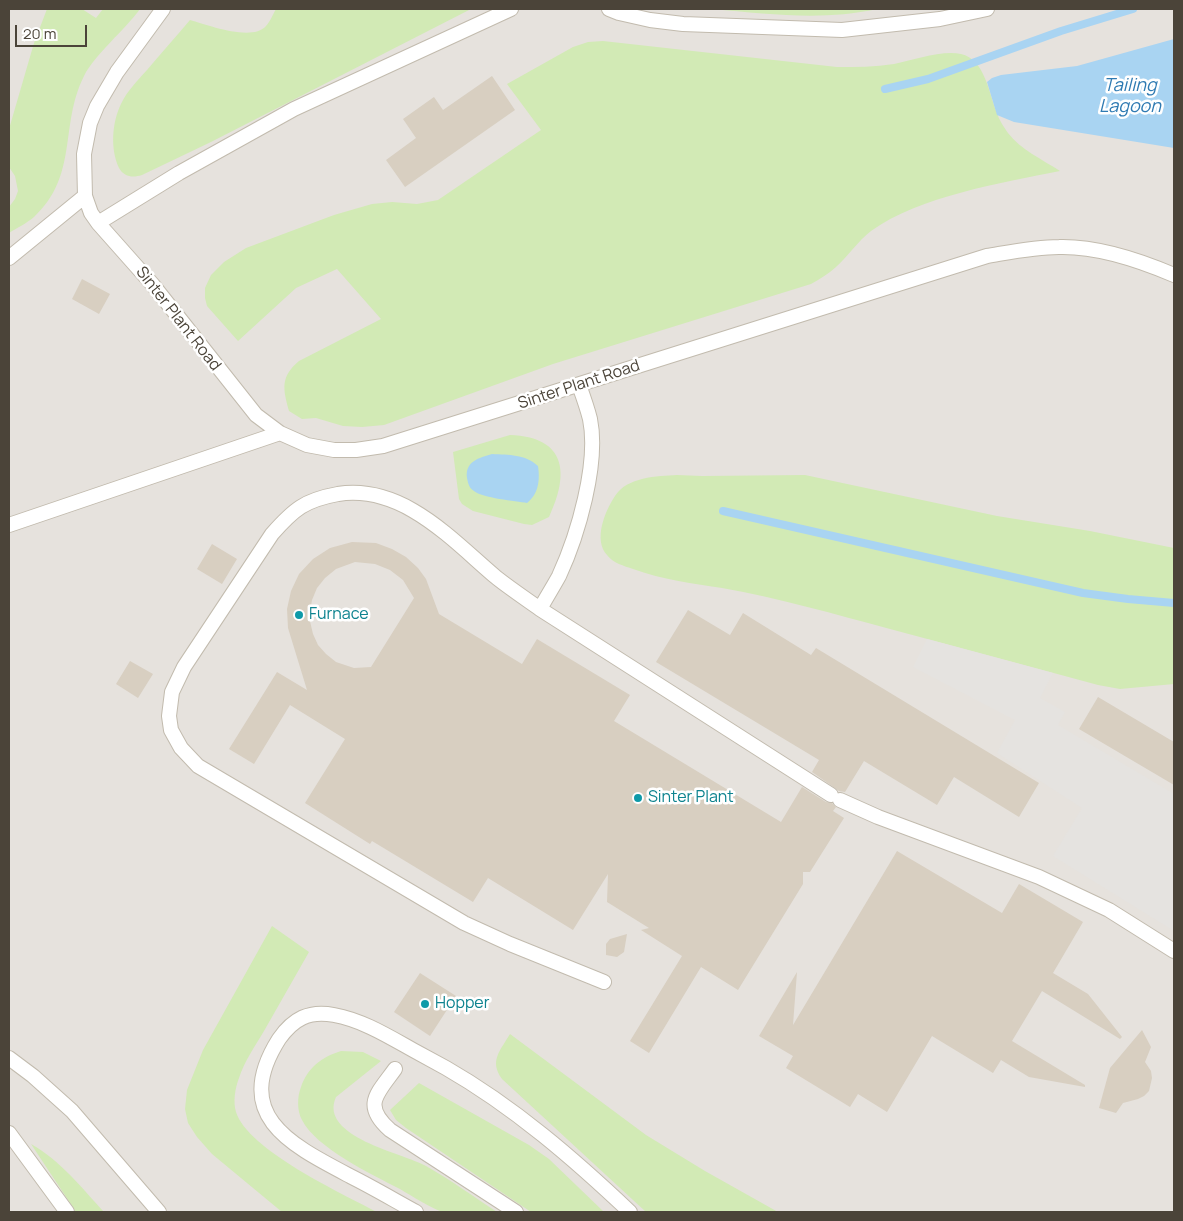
<!DOCTYPE html>
<style>
body{margin:0}
#map{position:relative;width:1183px;height:1221px;overflow:hidden;background:#f6f3ec;font-family:Manrope,sans-serif}
canvas{display:block}
.frame{position:absolute;inset:0;border:10px solid #4b4439;pointer-events:none}
.scale{position:absolute;left:15px;top:25px;width:72px;height:22px;box-sizing:border-box;border:2px solid #4b4439;border-top:0;padding-left:6px;font-size:15px;line-height:18px;white-space:nowrap;color:#4b4439;-webkit-text-stroke:4px #fff;paint-order:stroke}
</style>
<div id="map">
<canvas width="1183" height="1221"></canvas>
<div class="frame"></div>
<div class="scale">20 m</div>
</div>
<script>
const ctx = document.querySelector('canvas').getContext('2d');
ctx.lineJoin = 'round';
function fillPath(path, color) { ctx.fillStyle = color; ctx.fill(path, 'evenodd'); }
function stroke(path, color, width, dash) { ctx.strokeStyle = color; ctx.lineWidth = width; ctx.lineCap = dash ? 'butt' : 'round'; ctx.setLineDash(dash || []); ctx.stroke(path); }
function drawText(font, color, halo, rows, align = 'center') {
  ctx.font = font + ' Manrope,sans-serif'; ctx.lineWidth = 5; ctx.setLineDash([]); ctx.textBaseline = 'middle'; ctx.strokeStyle = halo; ctx.fillStyle = color; for (const [text, x, y, turn = 0] of rows) {
    ctx.save(); ctx.translate(x, y); ctx.rotate((+turn || 0) * Math.PI / 180); ctx.textAlign = isNaN(turn) ? turn : align; if (halo) ctx.strokeText(text, 0, 0); ctx.fillText(text, 0, 0); ctx.restore();
  }
}
const industrial = new Path2D(`
 M 9,9 L 1174,9 L 1174,1212 L 9,1212 Z`);
const green = new Path2D(`
 M 47,9 L 82,9 L 96,18 L 103,9 L 140,9 C 125,30 95,54 84,76 C 59,126 79,175 34,217 C 27,223 17,228 9,233 L 9,207 L 15,199 L 18,191 L 15,176 L 9,167 L 9,129 L 34,43 Z
 M 276,9 L 471,9 L 211,142 L 142,175 C 133,178 124,177 119,168 C 110,149 112,122 121,104 C 127,91 138,80 147,70 C 161,53 176,37 190,20 C 208,25 252,42 266,26 C 270,22 273,14 276,9 Z
 M 713,9 L 877,9 C 823,21 768,14 713,9 Z
 M 603,41 L 837,67 C 856,67 875,67 894,64 C 914,60 942,50 961,54 C 985,59 989,94 997,113 C 999,120 1004,127 1008,133 C 1020,149 1043,160 1060,171 C 1001,183 920,196 871,231 C 858,241 848,256 836,267 C 828,274 820,279 811,284 L 553,364 L 384,425 L 362,427 L 343,426 L 316,418 L 302,419 L 289,411 C 283,389 280,377 299,361 L 381,319 L 337,269 L 296,288 L 238,341 L 207,306 L 205,298 L 205,288 L 211,275 L 224,262 L 246,248 L 334,215 L 372,204 L 392,202 L 417,204 L 438,200 L 541,130 L 507,84 L 573,47 L 588,42 Z
 M 510,435 C 566,437 570,473 549,517 L 532,525 L 524,524 L 473,511 L 462,504 L 459,499 L 453,452 Z
 M 677,475 L 702,476 L 805,475 L 997,516 L 1090,531 L 1174,548 L 1174,684 L 1120,689 L 1098,685 C 1029,666 960,648 890,629 C 834,614 779,598 722,588 C 690,583 664,580 633,569 C 624,566 613,563 607,555 C 593,540 605,511 615,496 C 627,477 657,476 677,475 Z
 M 272,926 L 309,952 C 294,978 279,1005 264,1031 C 255,1046 244,1062 239,1078 C 235,1088 233,1102 236,1112 C 248,1150 341,1193 377,1212 L 282,1212 L 212,1154 L 197,1137 L 188,1123 L 185,1109 L 187,1090 L 203,1050 Z
 M 510,1034 L 646,1135 L 705,1171 L 778,1212 L 646,1212 L 502,1079 C 489,1061 500,1051 510,1034 Z
 M 341,1051 L 363,1052 L 381,1061 L 336,1097 C 318,1137 403,1153 426,1166 C 451,1180 474,1197 497,1212 C 484,1212 455,1215 444,1212 C 434,1210 410,1195 400,1189 C 373,1175 316,1148 302,1120 C 297,1111 297,1097 301,1087 C 308,1067 322,1057 341,1051 Z
 M 419,1083 L 529,1145 L 549,1159 L 604,1212 L 531,1212 L 406,1128 L 396,1120 L 390,1110 Z
 M 31,1144 C 61,1161 81,1187 104,1212 L 76,1212 Z`);
const parking = new Path2D(`
 M 927,639 L 1053,673 L 1040,698 L 1065,712 L 1058,725 L 1174,794 L 1174,931 L 1053,856 L 1082,808 L 997,753 L 1015,720 L 913,667 Z`);
const water = new Path2D(`
 M 1174,39 L 1174,148 L 1014,122 L 997,115 L 987,82 L 992,78 L 1001,75 L 1077,66 Z
 M 492,454 C 509,455 525,454 538,466 C 540,479 539,494 527,503 C 516,501 482,498 474,491 C 469,488 468,483 467,478 C 465,461 479,458 492,454 Z`);
const stream = new Path2D(`
 M 885,89 L 928,79 L 1061,31 L 1133,9
 M 723,511 L 1083,593 L 1128,599 L 1174,603`);
const building = new Path2D(`
 M 492,76 L 515,110 L 405,187 L 386,160 L 416,138 L 403,119 L 434,97 L 443,110 Z
 M 82,279 L 110,294 L 99,314 L 72,299 Z
 M 352,542 L 376,543 L 392,549 L 406,557 L 418,568 L 426,579 L 439,614 L 522,664 L 537,639 L 630,695 L 614,721 L 781,822 L 802,787 L 826,802 L 832,803 L 836,807 L 833,811 L 844,818 L 810,872 L 803,872 L 803,884 L 738,990 L 701,967 L 649,1053 L 630,1041 L 682,956 L 641,930 L 649,928 L 607,902 L 608,874 L 573,930 L 488,878 L 473,902 L 372,841 L 370,844 L 305,803 L 345,739 L 290,705 L 254,764 L 229,749 L 277,672 L 307,690 L 288,628 L 287,609 L 291,591 L 299,574 L 313,559 L 330,548 ZM 355,562 L 375,564 L 390,570 L 403,580 L 414,598 L 371,667 L 354,668 L 336,662 L 326,654 L 318,645 L 313,634 L 309,617 L 312,600 L 317,588 L 325,578 L 336,569 Z
 M 212,544 L 237,559 L 222,584 L 197,569 Z
 M 688,610 L 730,635 L 743,613 L 811,655 L 816,648 L 1039,783 L 1019,817 L 954,777 L 937,805 L 864,761 L 845,792 L 839,791 L 812,772 L 819,760 L 656,662 Z
 M 130,661 L 153,674 L 138,698 L 116,684 Z
 M 1098,697 L 1174,742 L 1174,785 L 1079,729 Z
 M 897,851 L 1002,913 L 1019,884 L 1083,922 L 1053,973 L 1088,994 L 1122,1037 L 1120,1039 L 1042,991 L 1012,1041 L 1085,1085 L 1085,1087 L 1029,1077 L 1001,1060 L 993,1073 L 932,1036 L 887,1112 L 858,1094 L 850,1107 L 786,1068 L 793,1056 L 759,1036 L 797,972 L 793,1025 Z
 M 627,934 L 624,952 L 617,957 L 606,955 L 606,944 L 610,939 Z
 M 420,973 L 456,996 L 430,1036 L 394,1012 Z
 M 1142,1030 L 1151,1047 L 1145,1062 L 1151,1071 L 1152,1078 L 1149,1091 L 1144,1096 L 1138,1099 L 1123,1103 L 1116,1113 L 1099,1108 L 1110,1068 Z`);
const service = new Path2D(`
 M 163,9 L 117,72 L 97,106 L 90,123 L 84,154 L 85,196 L 91,213 L 98,223 L 153,285 L 256,415 L 280,433 L 307,445 L 334,450 L 356,450 L 383,446 L 987,256 C 1011,252 1035,247 1059,247 C 1098,246 1139,260 1174,275
 M 609,9 L 619,13 L 650,20 L 683,24 L 842,30 L 940,19 L 987,9
 M 98,223 L 179,173 L 294,109 L 511,9
 M 9,258 L 85,196
 M 9,525 L 280,433
 M 540,609 C 546,598 553,587 559,576 C 578,535 599,463 590,419 C 587,407 583,396 579,385
 M 840,800 L 878,817 L 1039,877 L 1109,910 L 1174,951
 M 604,982 L 510,944 L 464,923 L 198,766 L 181,748 L 171,730 L 169,716 L 172,692 L 184,667 L 272,534 C 294,509 305,500 338,494 C 403,484 452,540 497,578 C 511,589 526,599 540,609 L 831,795
 M 9,1058 L 33,1076 L 72,1111 L 159,1212
 M 395,1069 C 377,1094 362,1105 390,1130 L 516,1212
 M 9,1133 L 67,1212
 M 416,1212 C 394,1200 372,1187 350,1176 C 289,1144 231,1115 279,1039 C 293,1019 309,1010 334,1015 C 362,1020 388,1036 413,1050 C 424,1056 435,1062 446,1068 C 514,1107 574,1159 630,1212`);
const markers = [
 [299,615,5,"#0f9aa8"],
 [638,798,5,"#0f9aa8"],
 [425,1004,5,"#0f9aa8"]
];
const streetNames = [
 ["Sinter Plant Road",178,319,52],
 ["Sinter Plant Road",579,385,-18]
];
const cultureNames = [
 ["Furnace",309,615],
 ["Sinter Plant",648,798],
 ["Hopper",435,1004]
];
const waterNames = [
 ["Tailing",1130,86],
 ["Lagoon",1130,107]
];
fillPath(industrial, '#e6e2dd');
fillPath(green, '#d2eab5');
fillPath(parking, '#e5e3e0');
fillPath(water, '#a9d4f2');
stroke(stream, '#a9d4f2', 8);
fillPath(building, '#d8cfc1');
stroke(service, '#c2bbae', 16);
stroke(service, '#fff', 14);
for (const [x, y, r, color] of markers) { const dot = new Path2D(); dot.arc(x, y, r, 0, 2 * Math.PI); ctx.fillStyle = color; ctx.fill(dot); stroke(dot, '#fff', 2); }
drawText('16px', '#4b4439', '#fff', streetNames);
drawText('16px', '#0d838f', '#fff', cultureNames, 'left');
drawText('italic 18px', '#2e7ab2', '#fff', waterNames);
</script>
